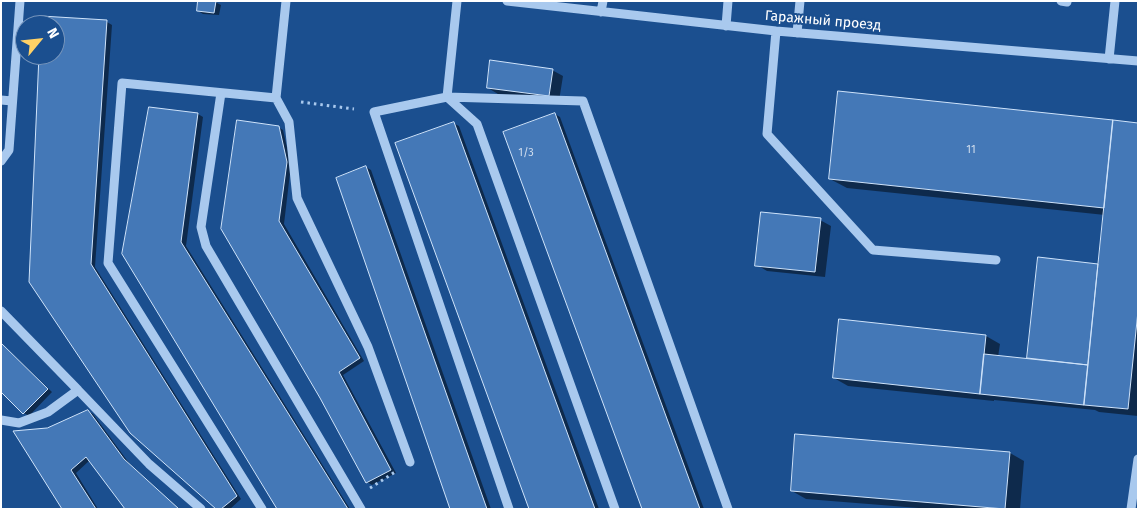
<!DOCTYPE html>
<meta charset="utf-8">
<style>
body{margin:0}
#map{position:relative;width:1139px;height:510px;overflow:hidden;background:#1b4f8f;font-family:"Fira Sans",sans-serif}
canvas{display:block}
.frame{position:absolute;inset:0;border:2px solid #fff;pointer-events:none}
.north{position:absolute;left:15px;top:15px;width:50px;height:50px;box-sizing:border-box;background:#1b4f8f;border:1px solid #7695bc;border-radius:50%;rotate:62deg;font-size:14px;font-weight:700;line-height:20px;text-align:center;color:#fff}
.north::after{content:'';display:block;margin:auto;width:18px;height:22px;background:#ffd166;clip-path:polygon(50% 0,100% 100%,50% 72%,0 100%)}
</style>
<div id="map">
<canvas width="1139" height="510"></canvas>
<div class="frame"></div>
<div class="north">N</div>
</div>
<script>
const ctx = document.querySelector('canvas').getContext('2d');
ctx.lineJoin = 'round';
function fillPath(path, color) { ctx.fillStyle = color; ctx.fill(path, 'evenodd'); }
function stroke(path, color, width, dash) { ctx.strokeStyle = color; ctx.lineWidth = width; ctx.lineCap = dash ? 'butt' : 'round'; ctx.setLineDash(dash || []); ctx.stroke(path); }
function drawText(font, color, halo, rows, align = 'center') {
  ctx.font = font + ' "Fira Sans",sans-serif'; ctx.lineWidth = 4; ctx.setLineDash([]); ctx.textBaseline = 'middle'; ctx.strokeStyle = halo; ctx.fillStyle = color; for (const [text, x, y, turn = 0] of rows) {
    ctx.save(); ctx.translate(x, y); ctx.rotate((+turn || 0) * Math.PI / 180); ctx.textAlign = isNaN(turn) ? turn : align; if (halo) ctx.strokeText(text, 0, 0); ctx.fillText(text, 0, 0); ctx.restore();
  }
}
const shadow = new Path2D(`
 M 215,2 L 221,5 L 219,15 L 203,14 L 198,11 Z
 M 42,18 L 107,22 L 112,25 L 95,267 L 241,499 L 230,509 L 218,509 L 131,432 L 40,55 L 55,55 L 55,25 L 41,25 Z
 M 552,70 L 563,76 L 559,101 L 498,94 L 488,88 Z
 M 840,92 L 1138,124 L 1138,416 L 1099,412 L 1095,410 L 994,400 L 994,401 L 848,386 L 834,378 L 986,336 L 1000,344 L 998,357 L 1033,361 L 1029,358 L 1039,259 L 1100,265 L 1105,215 L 847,188 L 830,179 Z
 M 150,109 L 198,114 L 203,117 L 186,246 L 350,509 L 278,509 L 124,254 Z
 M 555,114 L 560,117 L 704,509 L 643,509 Z
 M 453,123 L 459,126 L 599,509 L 530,509 Z
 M 278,127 L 283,130 L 291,165 L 284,224 L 364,361 L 343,375 L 396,473 L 372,485 L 367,482 L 321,397 L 222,229 Z
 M 366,167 L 371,170 L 491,509 L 451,509 Z
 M 820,220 L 831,226 L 825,277 L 767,271 L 757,265 Z
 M 1,343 L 52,392 L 29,416 L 24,413 L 1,391 Z
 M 87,411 L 93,414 L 129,463 L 179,509 L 127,509 L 90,460 L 76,473 L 98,509 L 63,509 L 48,430 Z
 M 1010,453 L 1024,461 L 1020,509 L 931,509 L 806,499 L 792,491 Z`);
const building = new Path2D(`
 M 198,1 L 216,1 L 214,13 L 197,11 Z
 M 41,16 L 107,20 L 91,264 L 237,496 L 221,509 L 216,509 L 130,433 L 29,282 L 39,55 L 55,55 L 55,25 L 40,25 Z
 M 490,60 L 553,69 L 549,96 L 487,88 Z
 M 838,91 L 1113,120 L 1104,208 L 829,179 Z
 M 149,107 L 198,113 L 181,242 L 348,509 L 277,509 L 122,254 Z
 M 555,113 L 700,509 L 642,509 L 503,132 Z
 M 237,120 L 279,126 L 287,162 L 279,221 L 360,358 L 339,372 L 391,470 L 366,483 L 320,398 L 221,229 Z
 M 1113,120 L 1138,123 L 1138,311 L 1128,409 L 1084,405 Z
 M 454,122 L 595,509 L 529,509 L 395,143 Z
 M 366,166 L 487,509 L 450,509 L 336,178 Z
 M 761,212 L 821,218 L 815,272 L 755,266 Z
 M 1038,257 L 1098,264 L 1088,365 L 1027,358 Z
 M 839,319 L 986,335 L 980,394 L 833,378 Z
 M 1,343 L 48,389 L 23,414 L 1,392 Z
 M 984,354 L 1088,365 L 1084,405 L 980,394 Z
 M 88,410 L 124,459 L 179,509 L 125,509 L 86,457 L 71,470 L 96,509 L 62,509 L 13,431 L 47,428 Z
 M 795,434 L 1010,452 L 1005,509 L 791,491 Z`);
const path = new Path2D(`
 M 301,102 L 354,109
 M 370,488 L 395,472`);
const minor = new Path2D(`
 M 286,1 L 276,98 L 289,122 L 297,198 L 368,347 L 410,462
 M 457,1 L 447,97 L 583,101 L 728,509
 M 507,1 L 776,31 L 1138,61
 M 1061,1 L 1067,2
 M 601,12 L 603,1
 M 726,26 L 728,1
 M 776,31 L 767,134 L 873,250 L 996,260
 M 797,33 L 800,1
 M 1109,59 L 1115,1
 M 221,93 L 201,227 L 206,246 L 361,509
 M 1,100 L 12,101
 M 1,161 L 9,150 L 20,1
 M 1,311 L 78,390 L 48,412 L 19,423 L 1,420
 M 78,390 L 149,464 L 201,509
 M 262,509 L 108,263 L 122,83 L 276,98
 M 509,509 L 374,112 L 447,97 L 477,124 L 615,509
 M 1131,509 L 1138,459`);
const numberNames = [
 ["11",971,150],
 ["1/3",526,153]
];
const streetNames = [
 ["Гаражный проезд",823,21,5]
];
fillPath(shadow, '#0007');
fillPath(building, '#4478b7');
stroke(building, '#cfe3fa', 1);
stroke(path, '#a9c9ee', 3, [2.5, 4]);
stroke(minor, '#a9c9ee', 9);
drawText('11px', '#d0dded', null, numberNames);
drawText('14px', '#fff', '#1b4f8f', streetNames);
</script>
